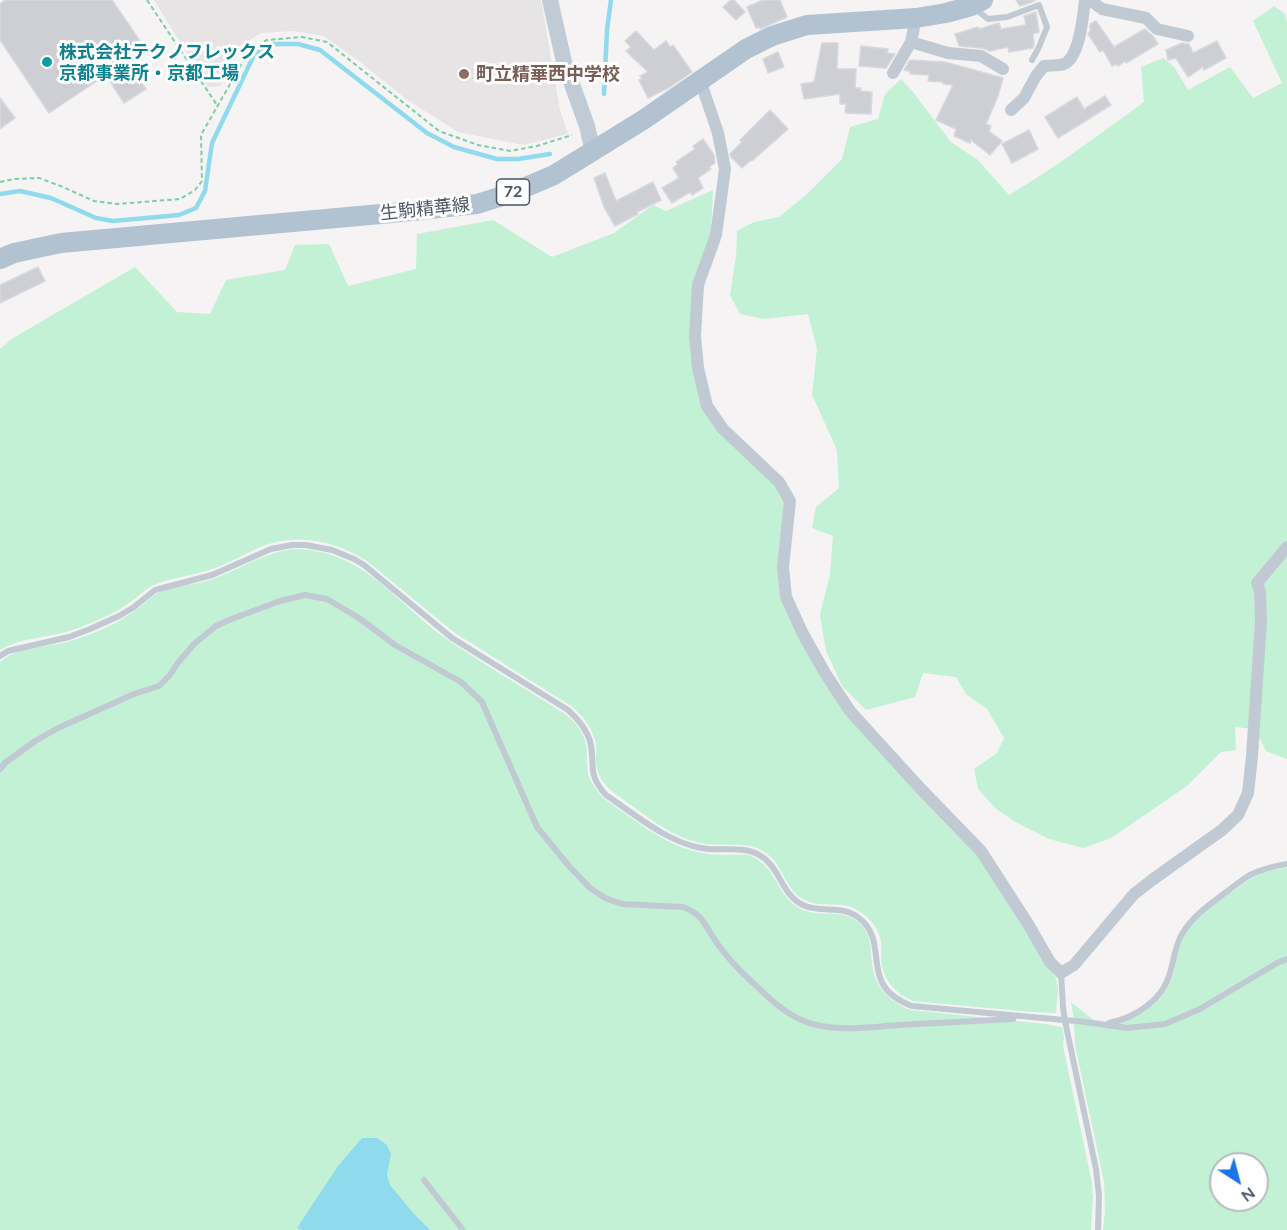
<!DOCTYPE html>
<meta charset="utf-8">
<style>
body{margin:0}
#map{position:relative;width:1287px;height:1230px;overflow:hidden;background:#f5f3f3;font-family:Lato,sans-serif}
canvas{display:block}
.north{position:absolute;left:1209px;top:1152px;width:60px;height:60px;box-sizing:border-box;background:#fff;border:2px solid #b7bbc0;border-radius:50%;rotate:144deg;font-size:16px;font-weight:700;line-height:24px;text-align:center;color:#4a5661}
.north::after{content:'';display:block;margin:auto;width:21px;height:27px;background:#1a73e8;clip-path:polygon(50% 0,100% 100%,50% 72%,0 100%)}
</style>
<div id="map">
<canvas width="1287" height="1230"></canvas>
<div class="north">N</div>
</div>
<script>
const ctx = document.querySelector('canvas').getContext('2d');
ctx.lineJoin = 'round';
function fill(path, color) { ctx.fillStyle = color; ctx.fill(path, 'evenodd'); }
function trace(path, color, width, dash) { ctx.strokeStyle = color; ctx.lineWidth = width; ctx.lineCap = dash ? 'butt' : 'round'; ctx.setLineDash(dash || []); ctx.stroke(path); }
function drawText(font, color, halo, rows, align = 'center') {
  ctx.font = font + ' Lato,"Noto Sans JP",sans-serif'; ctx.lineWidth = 6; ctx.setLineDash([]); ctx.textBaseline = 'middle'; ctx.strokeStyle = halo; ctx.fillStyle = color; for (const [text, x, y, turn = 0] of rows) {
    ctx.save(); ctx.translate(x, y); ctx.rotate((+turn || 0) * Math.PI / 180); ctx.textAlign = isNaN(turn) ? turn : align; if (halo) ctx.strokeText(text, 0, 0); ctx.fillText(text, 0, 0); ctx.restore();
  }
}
const education = new Path2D(`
 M154,0H541L560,110L568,134L523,145L458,132L406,99L360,62L324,36L294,31L261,33L240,46L220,86L208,87Z`);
const green = new Path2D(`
 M1274,6L1285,14L1287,24V759L1266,751L1255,729L1235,727L1236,750L1221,752L1187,786L1111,838L1083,848L1049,839L1017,823L995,808L978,789L974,769L997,753L1004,738L987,709L966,694L956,677L923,673L915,697L866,710L842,686L826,651L820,614L830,575L833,536L812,528L816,507L839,488L837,450L812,395L817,349L808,314L764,319L740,314L730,295L736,256L737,231L754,222L779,217L806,195L842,159L850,127L878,119L885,94L901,79L913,92L951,142L978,160L1009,195C1056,167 1100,134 1144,102L1141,67L1163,58L1174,67L1188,90L1230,67L1253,98L1282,83L1253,21Z
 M713,190L711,234L693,284L702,409L775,486L785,502L778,566L820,676L977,854L1047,966L1056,978L1058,989L1056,1013L1032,1012L913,1001C895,993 883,980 881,960C881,953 882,944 880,937C877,927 869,917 860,912C842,899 826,909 807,901C785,893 784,863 763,851C744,840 720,848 700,843C669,836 643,813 617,795C604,786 596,775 596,759C596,753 597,747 595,740C591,726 582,715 571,706L455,633L367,561C334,540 294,532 258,548C242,555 228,564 212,569C193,576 173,577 154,585C146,588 139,596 132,601C119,611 103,618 88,624C81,627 73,630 66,632C45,638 19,638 0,650V349L13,338L135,267L177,312L210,314L226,280L285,270L295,245L329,244L348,286L416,269L417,234L493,220L552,257L614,233L653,205L666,211Z
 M293,549C364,549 395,603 448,640C486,666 526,689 565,714C578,724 587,737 587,754C587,761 587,767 588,774C591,783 597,791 603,798C632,818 666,847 702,853C718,856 734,854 749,855C778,867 775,894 799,908C821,920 845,905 863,927C872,938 870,949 872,963C874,986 889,1002 911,1010L1045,1024L1062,1027L1064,1037L1063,1046L1092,1183L1093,1196L1091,1230H0V662C18,646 47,648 70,641C92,635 117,624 136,610C144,605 150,597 158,593C176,585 197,585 216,578C242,568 264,553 293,549Z
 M1287,868V1230H1103L1105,1211L1104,1182L1075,1045L1074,1021L1071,1002L1102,1027C1132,1023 1164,1006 1173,975C1177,961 1178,948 1185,935C1195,917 1213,906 1229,894C1236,889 1244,883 1252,878C1262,872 1275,869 1287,868ZM1221,1164H1257V1200H1221Z`);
const water = new Path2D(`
 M362,1138H377L387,1145L391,1154L387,1175L390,1185L415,1215L430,1230H302L297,1228L338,1166Z`);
const stream = new Path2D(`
 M604,94L607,30L611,0
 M0,194L20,191L51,198L96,218L113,221L179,215L196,208L205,191L212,143L254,55L268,44H298L320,50L427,133L454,147L497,159H518L550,154`);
const building = new Path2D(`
 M5,0H112L140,41L127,49L146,76L140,80L146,89L124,103L106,75L49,113L0,40V4Z
 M731,0H734L745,12L736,20L723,7Z
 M763,0H780L787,17L760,29V27L756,28L747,7Z
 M1016,0H1035V1L1020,6Z
 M1036,12L1039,32L1033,34L1034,44L1033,48L1009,52L1008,47L990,51L982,48L959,46L955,34L978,27L979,29L999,23L1001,29L1026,25L1024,16Z
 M1096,21L1114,47L1145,29L1153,36L1158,44L1126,63L1125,61L1118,66L1117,64L1112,66L1103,50L1100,52L1088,34L1091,30L1090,28V24Z
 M636,31L654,50L666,41L670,47L673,45L692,72L670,87L648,98L639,80L642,79L640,76L648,72L626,51L631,47L625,41Z
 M1217,41L1226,58L1204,70L1203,67L1188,77L1176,58L1168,60L1166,50L1182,43L1189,44L1193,53Z
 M822,43H838L837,69H856L855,88H861L860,91L872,92L871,114L845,113L846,104H840V94L804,99L801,84L814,82Z
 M861,46L888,49L887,53L895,54L886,68L859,66Z
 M778,52L784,67L768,73L763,59Z
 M910,60L945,62L1003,78L998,96L986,124L991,126L989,131L1002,141L990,155L971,140L970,143L954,136L956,129L936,120L953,85L943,84V82L928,81L929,75L910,74V71L904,70Z
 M1105,96L1111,105L1058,138L1045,117L1077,97L1084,109Z
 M0,98L15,118L0,129Z
 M770,110L788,129L752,161L751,160L742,168L731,157L730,154L742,142L740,140Z
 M1029,130L1038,149L1012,163L1002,144Z
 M703,139L714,155L715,163L709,167L711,169L698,178L703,188L692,195L690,192L672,203L662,188L679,178L673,168L678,164L676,162L695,149L693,146Z
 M605,173L616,201L653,182L661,200L637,212L638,214L615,226L604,207L594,178Z
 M38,267L45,281L0,303V285Z`);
const path = new Path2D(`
 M147,0L217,105
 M0,182L14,179L39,178L63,187L94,201L117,204L180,199L195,190L202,181L201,135L250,49L267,40L302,37L327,42L439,131L478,145L510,151L537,146L572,135`);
const lane = new Path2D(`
 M974,8L988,19L1007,17L1039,5L1047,27L1039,47L1032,60
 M0,656L8,651L69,637L90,629L119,616L134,607L155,590L212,575L271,549L292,545H306L332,550L354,559L364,565L452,638L568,710C578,719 586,728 590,741C596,765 586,773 606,795C634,814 667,842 701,848C719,852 742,845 759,855C780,866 781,895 803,905C822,914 842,904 859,918C892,944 856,985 912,1006L1086,1022L1127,1028L1165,1024L1200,1009L1277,963L1287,959
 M0,769L5,763L35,741L58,728L134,694L159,686L170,675L177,664L194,644L216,626L229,620L280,601L305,595L327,599L359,618L395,645L461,682L482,702L537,827L568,865L590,888L605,898L622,904L683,907C705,915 706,929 719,946C728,958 739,970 750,980C766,995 783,1013 804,1021C833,1033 869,1027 899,1025C937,1023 975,1021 1013,1019
 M1061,973L1063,1007L1065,1021L1096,1169L1099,1196L1098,1230
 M1109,1023C1135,1018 1163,1000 1170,973C1174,960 1175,946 1182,934C1193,915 1212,903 1229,890C1236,885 1244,878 1252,874C1263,869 1275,866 1287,864
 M424,1180L463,1230`);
const street = new Path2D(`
 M1090,0L1102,9L1146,18L1157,29L1188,36
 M911,42L948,53L981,56L1003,69
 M893,73L911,42L916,18
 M700,80L718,133L725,169L716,235L698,285L695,336L698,368L707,406L723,429L779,482L790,501L783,567L786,597L803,634L825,673L850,711L919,787L981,851L1028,924L1050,962L1061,973L1074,965L1134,894L1152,880L1222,830L1238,815L1248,793L1252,756L1261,621L1260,591L1257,583L1287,547
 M1011,110L1024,98L1036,76L1044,66C1050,65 1058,66 1064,64C1080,57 1083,16 1085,0`);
const secondary = new Path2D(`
 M550,0L564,62L587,126L593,152`);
const primary = new Path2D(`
 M0,259L14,253L61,243L392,213L477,204L512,193L554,175L643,120L746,49L772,36L807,25L916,18L946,13L971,6L983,0`);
const markers = [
 [47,62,6,"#0f9aa8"],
 [464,74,6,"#8d6e63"]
];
const shields = [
 [513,192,33]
];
const shieldNames = [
 ["72",513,192]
];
const cultureNames = [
 ["株式会社テクノフレックス",59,52],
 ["京都事業所・京都工場",59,73]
];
const educationNames = [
 ["町立精華西中学校",476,74]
];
const streetNames = [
 ["生駒精華線",425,209,-6]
];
fill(education, '#e6e4e5');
fill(green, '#c3f1d5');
fill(water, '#90daee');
trace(stream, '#90daee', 4.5);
fill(building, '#cdcfd5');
trace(building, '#d7d9de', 1.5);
trace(path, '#7ad0a6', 2, [4.5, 3]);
trace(lane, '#c1cad2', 6);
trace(street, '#c1cad2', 12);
trace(secondary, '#c1cbd6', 16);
trace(primary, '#b3c2d1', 20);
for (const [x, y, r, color] of markers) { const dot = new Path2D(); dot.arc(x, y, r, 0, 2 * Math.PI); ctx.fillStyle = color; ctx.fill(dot); trace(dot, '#fff', 2); }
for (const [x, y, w] of shields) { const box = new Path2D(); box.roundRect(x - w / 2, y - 13, w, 26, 4.5); ctx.fillStyle = '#fff'; ctx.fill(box); trace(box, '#4a5661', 1.5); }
drawText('bold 16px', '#4a5661', null, shieldNames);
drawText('bold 18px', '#0d838f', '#fff', cultureNames, 'left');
drawText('bold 18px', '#785e54', '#fff', educationNames, 'left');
drawText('18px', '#4a5661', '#fff', streetNames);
</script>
